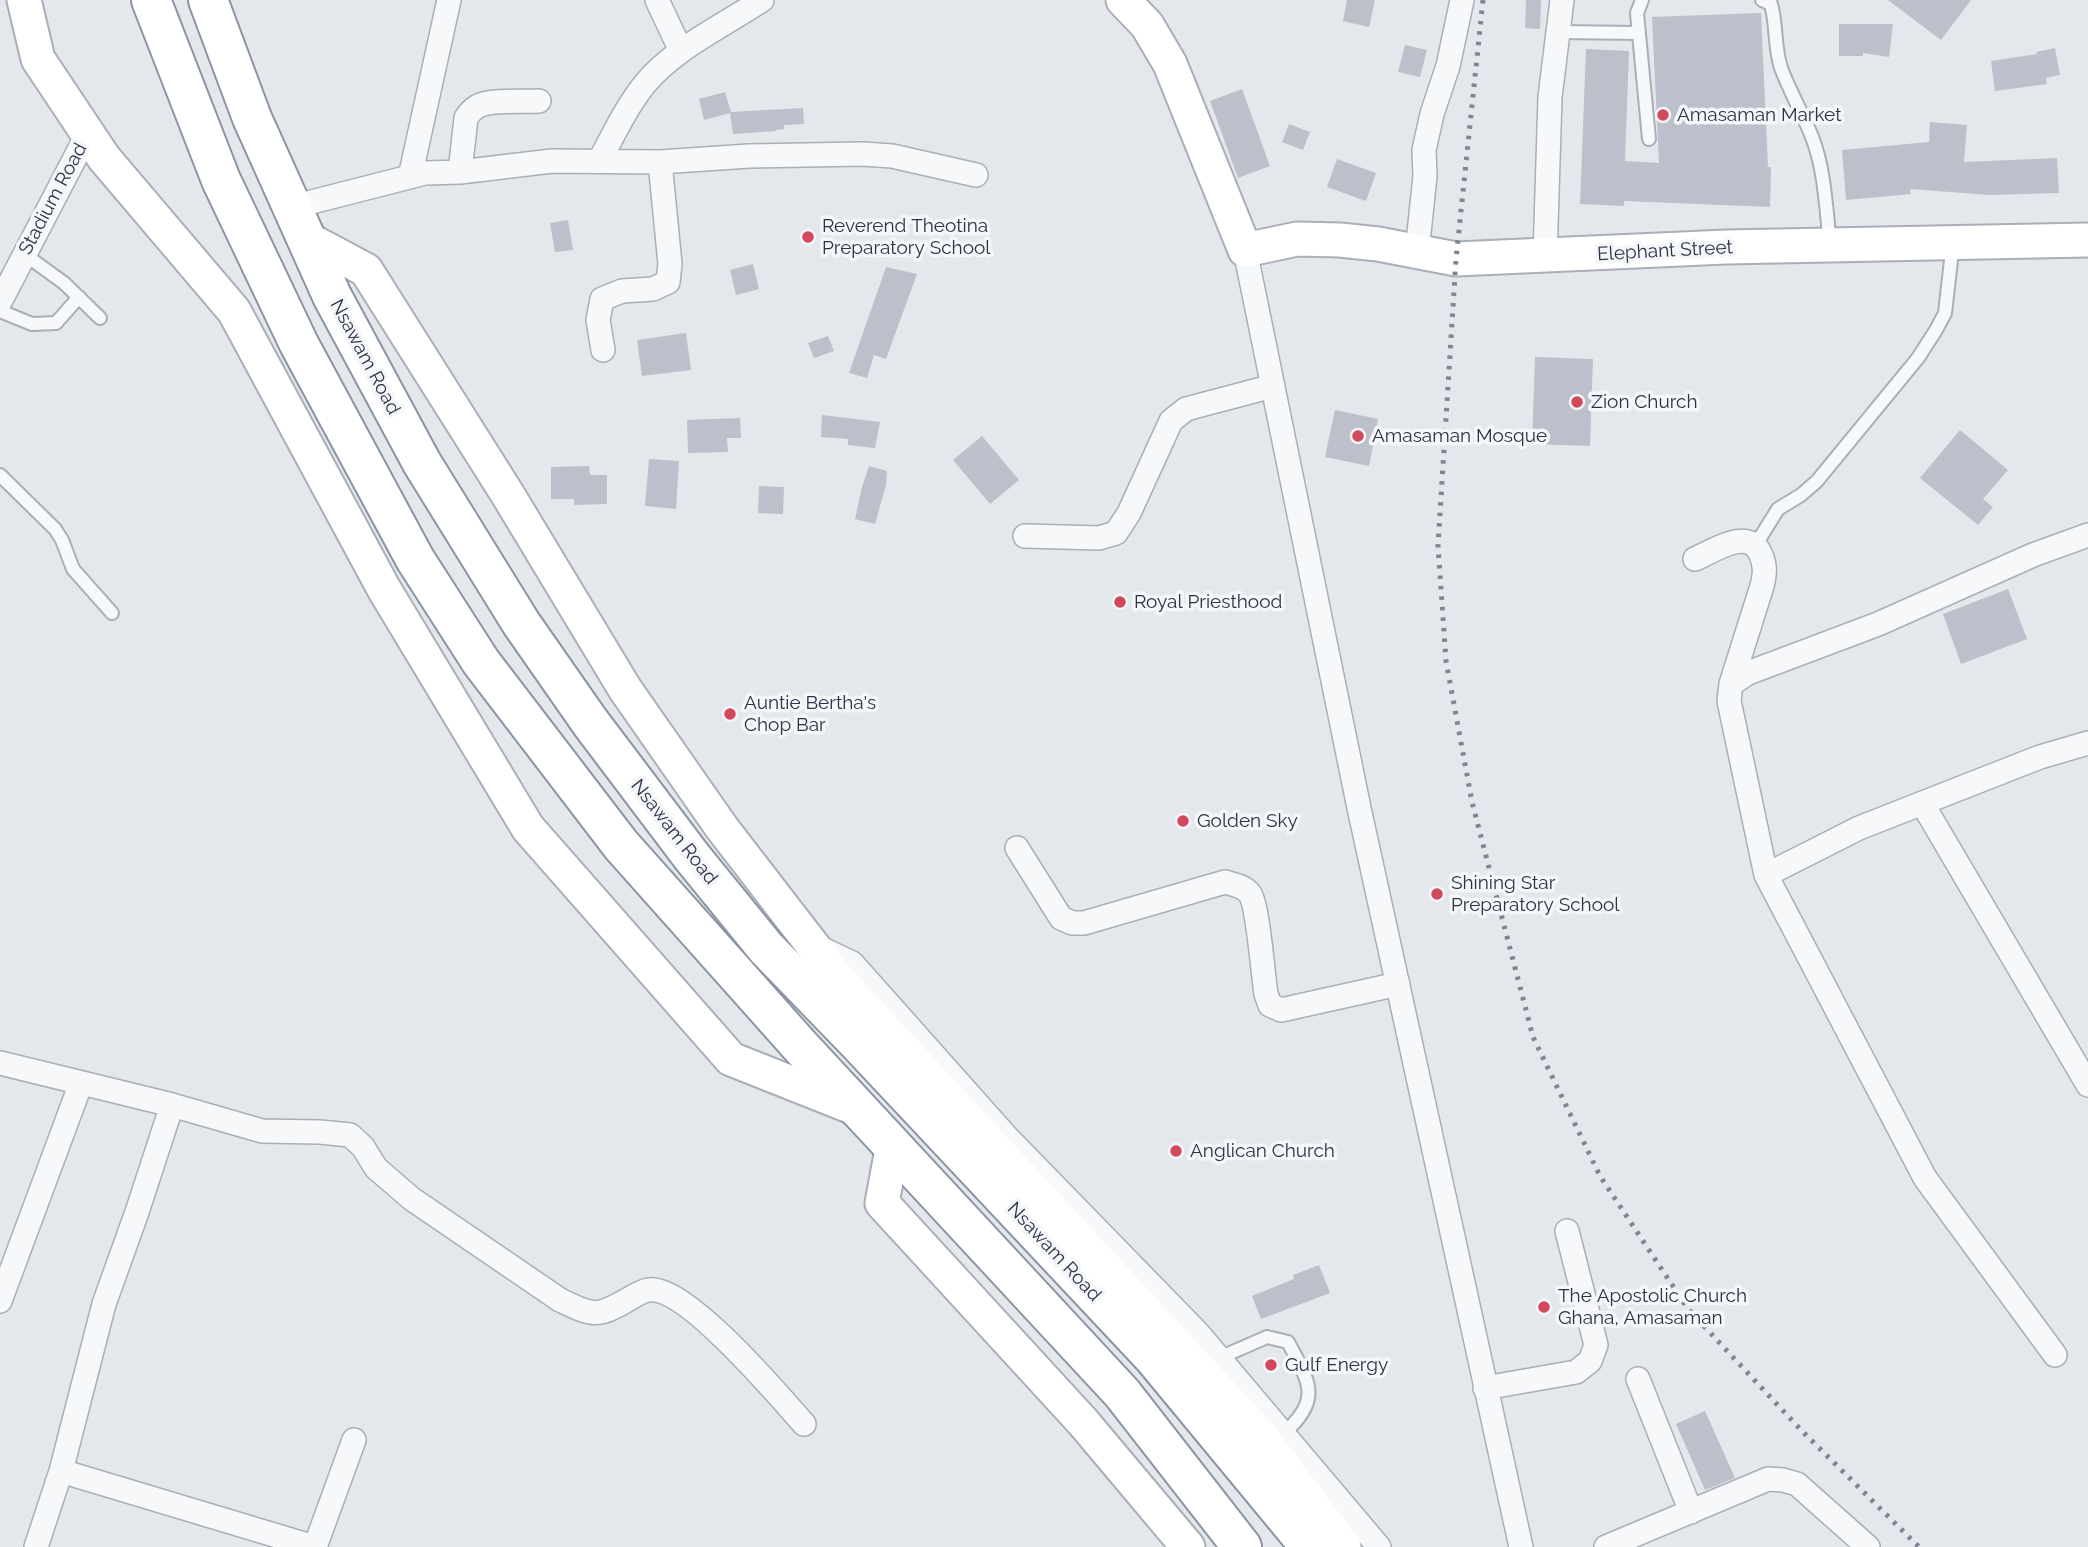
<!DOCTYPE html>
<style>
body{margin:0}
canvas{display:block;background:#e4e7ec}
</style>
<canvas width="2088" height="1547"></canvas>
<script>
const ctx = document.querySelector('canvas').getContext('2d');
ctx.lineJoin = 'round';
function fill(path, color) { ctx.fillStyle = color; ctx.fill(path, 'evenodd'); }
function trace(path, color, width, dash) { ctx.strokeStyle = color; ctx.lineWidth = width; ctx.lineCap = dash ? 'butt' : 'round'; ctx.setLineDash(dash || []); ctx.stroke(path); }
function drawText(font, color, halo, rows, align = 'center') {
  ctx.font = font + ' Raleway,sans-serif'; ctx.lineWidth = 7; ctx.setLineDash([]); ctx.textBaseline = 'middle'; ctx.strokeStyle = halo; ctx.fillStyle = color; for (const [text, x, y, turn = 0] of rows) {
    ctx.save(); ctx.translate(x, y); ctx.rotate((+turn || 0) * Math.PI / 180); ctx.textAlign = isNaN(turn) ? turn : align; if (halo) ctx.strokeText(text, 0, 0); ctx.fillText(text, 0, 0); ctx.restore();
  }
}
const building = new Path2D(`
 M1347,0H1375L1369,27L1343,21Z
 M1526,0H1541L1540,29L1525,28Z
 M1888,0H1971L1941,40Z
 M1761,13L1768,167H1771L1770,207L1624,201V206L1580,204L1586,49L1629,51L1625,161L1659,163L1652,17Z
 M1839,24H1893L1889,57L1863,53V56H1839Z
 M1405,45L1427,50L1420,77L1398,72Z
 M2055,48L2060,75L2046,78L2047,84L1995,91L1991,61L2037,54L2036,52Z
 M1242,89L1270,166L1238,178L1210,101Z
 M725,92L731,112L803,108L804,124L784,125V129L776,130V131L733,134L730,113L704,120L699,99Z
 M1930,122L1967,125L1964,162L2057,158L2059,193L1990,195L1910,189L1911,194L1846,200L1842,150L1929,142Z
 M1289,124L1310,132L1303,150L1282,142Z
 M1337,159L1376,173L1366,201L1327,187Z
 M568,220L573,250L555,252L550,223Z
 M753,264L759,289L736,295L730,270Z
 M886,267L917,274L886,359L874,355L867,378L849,373Z
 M686,333L691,370L642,376L637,340Z
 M828,336L834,351L814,358L808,343Z
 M1535,357L1593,359L1590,446L1532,444Z
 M1335,410L1378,419L1369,466L1325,457Z
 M822,415L880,422L875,448L848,445V439L821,437Z
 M740,418L741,438H727L728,452L688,453L687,420Z
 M1960,430L2008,470L1983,499L1993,507L1978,525L1920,478Z
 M982,436L1019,480L990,504L953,460Z
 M649,459L679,461L676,509L645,506Z
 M589,466L590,475H607V504L574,505V499H551V467Z
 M869,466L887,471L886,485L875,524L855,519L862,487Z
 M759,486L784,487L783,514L758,513Z
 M2008,589L2027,639L1961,664L1943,614Z
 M1319,1265L1330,1293L1261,1319L1252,1296L1294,1279L1293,1275Z
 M1705,1411L1735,1478L1705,1490L1676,1424Z`);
const service = new Path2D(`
 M1642,0L1637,13L1649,139
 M1762,0L1771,4C1777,25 1774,47 1781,68C1790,92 1803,114 1812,137C1825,170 1826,209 1830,244
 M1558,32L1639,33
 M24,254L64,283L100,318
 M0,311L32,324L56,323L79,297
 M0,475L55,529L62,540L73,569L112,613
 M1755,546L1778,509L1801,495L1817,481L1918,358L1936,330L1945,313L1953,243
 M1219,1358L1267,1337L1288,1342C1309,1382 1323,1399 1283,1434`);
const minor = new Path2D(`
 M657,0L681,51
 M600,160C613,135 626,108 644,85C673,49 723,26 762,0
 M460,172L466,118C469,113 473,109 478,106C491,99 524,102 539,101
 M410,177L449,0
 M292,207L425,173L460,172L552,161L660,162L749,156L863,154L892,156L976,175
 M1245,250L1359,808L1521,1547
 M1417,252L1425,176L1424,150L1432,114L1448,66L1462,0
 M1545,257L1550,97L1562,0
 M0,302L88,133
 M603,350L598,320L602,299L622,291L653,289L668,282L670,264L660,162
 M1025,536L1099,538L1116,533L1129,513L1171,421L1186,409L1273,386
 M1695,559C1713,551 1748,527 1760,553C1766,565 1765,574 1762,586L1731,684L1729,701L1766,875L1925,1178L2055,1355
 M1731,684L1748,673L1878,624L2033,555L2088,535
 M1922,803L2088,1085
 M1017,848L1061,918L1072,923H1084L1225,882C1235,885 1244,886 1250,894C1258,906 1263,975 1266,994L1270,1005L1281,1010L1398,984
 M1766,875L1859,828L2040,757L2088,743
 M816,946L852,963L1005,1135L1197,1332L1379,1547
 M0,1063L172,1105L262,1131L320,1132L350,1135L363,1147L376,1168L412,1199L560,1300C594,1316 596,1318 629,1299C634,1296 642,1291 648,1290C685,1284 779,1396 804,1424
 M0,1301L81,1083
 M1638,1379L1691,1512
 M1485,1388L1576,1372L1590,1361L1596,1345L1567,1231
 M61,1471L314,1547
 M36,1547L61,1471L104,1304L137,1212L172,1105
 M315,1547L354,1440
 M1606,1547L1768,1479L1783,1480L1797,1484L1868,1547`);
const secondary = new Path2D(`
 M24,0L38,59L104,158L234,311L384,589L528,828L731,1059L857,1109
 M1123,0L1147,25L1170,64L1245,250L1297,239L1340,240L1378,244L1456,259L1726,247L2088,240
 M306,238L366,270L508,495L625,689L722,828L840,981L1261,1436L1344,1547
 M893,1144L882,1203L1083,1422L1188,1547`);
const trunk = new Path2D(`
 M151,0L221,180L299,344L415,559L481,662L621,845L801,1047L1122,1393L1242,1547
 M208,0L252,118L332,296L422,463L521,623L590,722L692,857L766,948L859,1044L1153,1357L1310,1547`);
const rail = new Path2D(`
 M1483,0L1456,259L1438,545L1446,661L1472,802L1533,1037L1600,1176L1688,1309L1801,1430L1919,1547`);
const markers = [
 [1663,115,7,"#d1495b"],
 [808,237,7,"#d1495b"],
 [1577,402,7,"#d1495b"],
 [1358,436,7,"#d1495b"],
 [1120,602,7,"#d1495b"],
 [730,714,7,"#d1495b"],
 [1183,821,7,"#d1495b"],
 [1437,894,7,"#d1495b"],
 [1176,1151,7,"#d1495b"],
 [1544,1307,7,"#d1495b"],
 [1271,1365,7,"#d1495b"]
];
const poiNames = [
 ["Amasaman Market",1677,115],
 ["Reverend Theotina",822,226],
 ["Preparatory School",822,248],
 ["Zion Church",1591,402],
 ["Amasaman Mosque",1372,436],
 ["Royal Priesthood",1134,602],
 ["Auntie Bertha's",744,703],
 ["Chop Bar",744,725],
 ["Golden Sky",1197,821],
 ["Shining Star",1451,883],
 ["Preparatory School",1451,905],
 ["Anglican Church",1190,1151],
 ["The Apostolic Church",1558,1296],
 ["Ghana, Amasaman",1558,1318],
 ["Gulf Energy",1285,1365]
];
const streetNames = [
 ["Stadium Road",53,199,-62],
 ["Elephant Street",1665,251,-3],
 ["Nsawam Road",365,357,62],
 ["Nsawam Road",674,832,52],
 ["Nsawam Road",1054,1252,47]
];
fill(building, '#bbc0ca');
trace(service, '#a9aeb7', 16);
trace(minor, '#a9aeb7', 26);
trace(secondary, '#a9aeb7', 37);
trace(trunk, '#8b94a3', 42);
trace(service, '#f7f8fa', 12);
trace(minor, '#f7f8fa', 23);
trace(secondary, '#fff', 33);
trace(trunk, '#fff', 38);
trace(rail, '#7d8696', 5, [3.5, 7]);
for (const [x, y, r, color] of markers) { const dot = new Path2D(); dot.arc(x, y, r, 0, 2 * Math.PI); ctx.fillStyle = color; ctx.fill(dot); trace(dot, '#f4f6f9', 2.5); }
drawText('19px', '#2b3445', '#f4f6f9', poiNames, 'left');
drawText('19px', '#2b3445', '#f4f6f9', streetNames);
</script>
